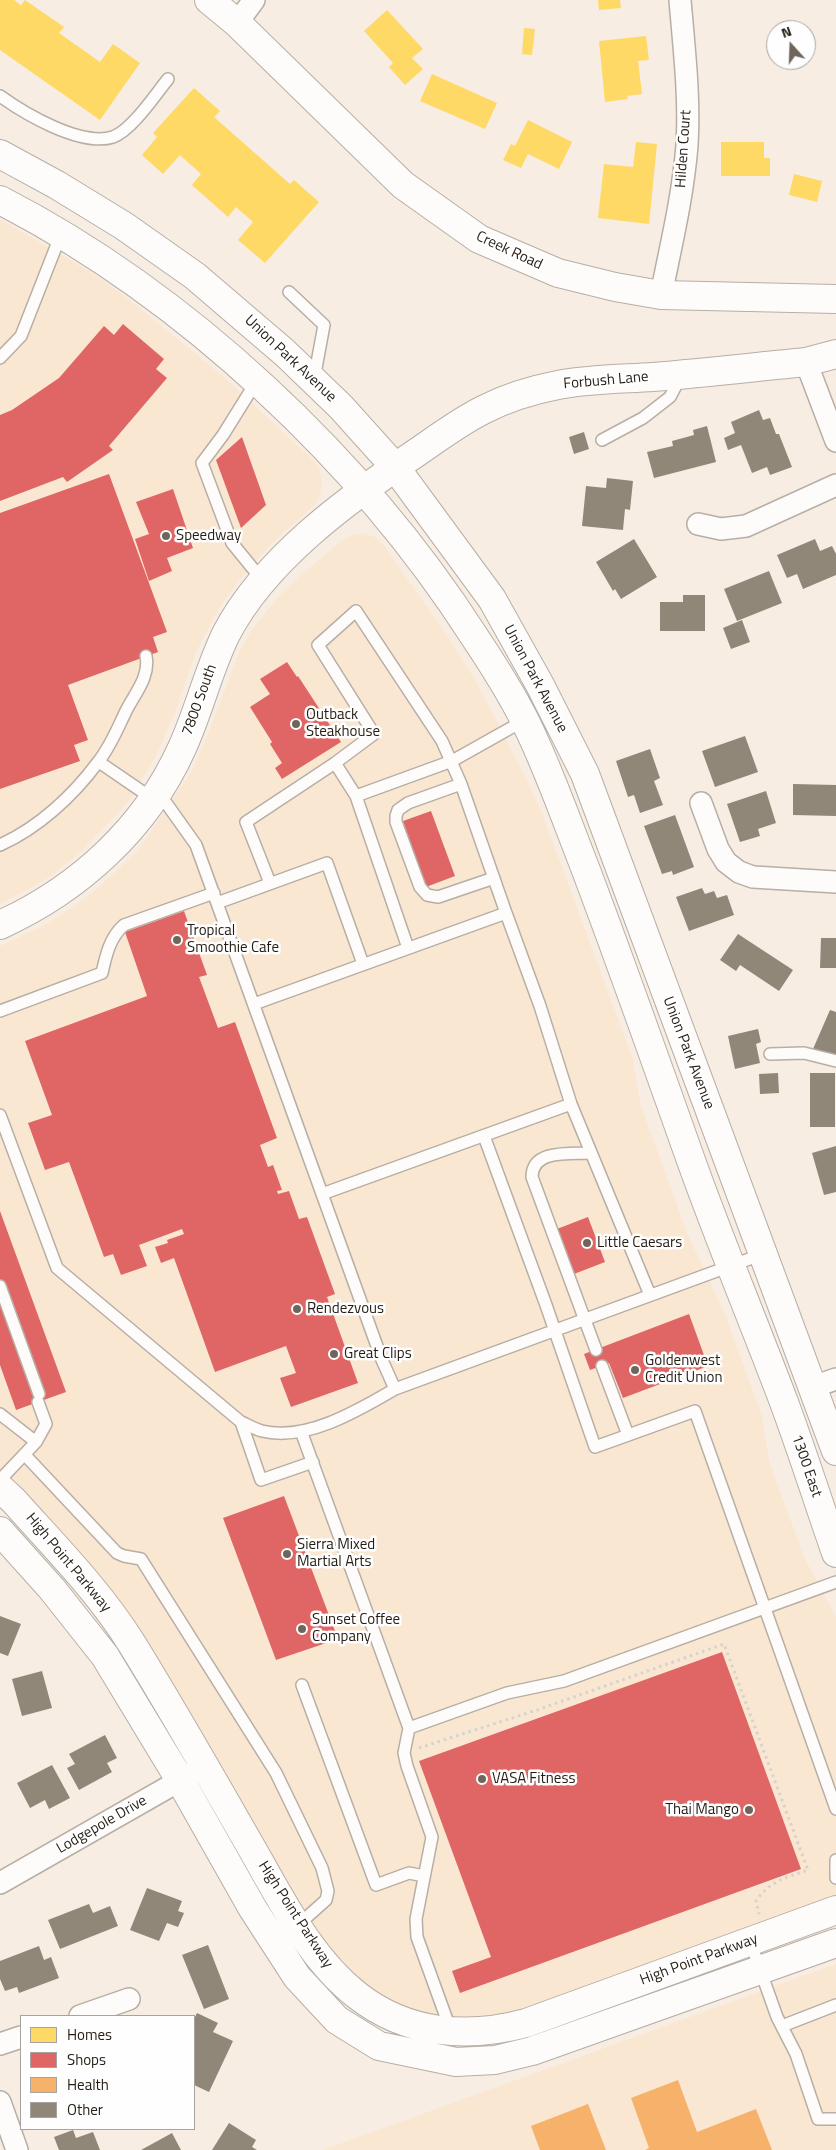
<!DOCTYPE html>
<style>
body{margin:0}
#map{position:relative;width:836px;height:2150px;overflow:hidden;background:#f7ede2;font-family:"Titillium Web",sans-serif}
canvas{display:block}
.legend{position:absolute;left:20px;top:2015px;width:175px;height:115px;box-sizing:border-box;background:#fefefe;border:1px solid #a7a4a0;margin:0;padding:6px 9px;list-style:none;font-size:15px;color:#251d14}
.legend li{display:flex;align-items:center;gap:10px;height:25px}
.legend b{width:25px;border:1px solid #a7a4a0}
.north{position:absolute;left:766px;top:20px;width:50px;height:50px;box-sizing:border-box;background:#fefefe;border:1px solid #a7a4a0;border-radius:50%;rotate:340deg;font-size:14px;font-weight:700;line-height:20px;text-align:center;color:#251d14}
.north::after{content:'';display:block;margin:auto;width:18px;height:22px;background:#6e665c;clip-path:polygon(50% 0,100% 100%,50% 72%,0 100%)}
</style>
<div id="map">
<canvas width="836" height="2150"></canvas>
<ul class="legend">
<li><b style="height:14px;background:#ffd966"></b>Homes</li>
<li><b style="height:14px;background:#e06666"></b>Shops</li>
<li><b style="height:14px;background:#f6b26b"></b>Health</li>
<li><b style="height:14px;background:#918779"></b>Other</li>
</ul>
<div class="north">N</div>
</div>
<script>
const ctx = document.querySelector('canvas').getContext('2d');
ctx.lineJoin = 'round';
function fill(path, color) { ctx.fillStyle = color; ctx.fill(path, 'evenodd'); }
function trace(path, color, width, dash) { ctx.strokeStyle = color; ctx.lineWidth = width; ctx.lineCap = dash ? 'butt' : 'round'; ctx.setLineDash(dash || []); ctx.stroke(path); }
function drawText(font, color, halo, rows, align = 'center') {
  ctx.font = font + ' "Titillium Web",sans-serif'; ctx.lineWidth = 5; ctx.setLineDash([]); ctx.textBaseline = 'middle'; ctx.strokeStyle = halo; ctx.fillStyle = color; for (const [text, x, y, turn = 0] of rows) {
    ctx.save(); ctx.translate(x, y); ctx.rotate((+turn || 0) * Math.PI / 180); ctx.textAlign = isNaN(turn) ? turn : align; if (halo) ctx.strokeText(text, 0, 0); ctx.fillText(text, 0, 0); ctx.restore();
  }
}
const built = new Path2D(`
 M0,219L90,272L122,294L180,341L225,378L314,461L319,467L322,482L320,495L315,505L274,541L236,584L218,610L196,652L177,707L159,750L130,800L81,852L48,878L0,904Z
 M363,533L375,537L385,547L448,637L475,680L528,782L542,813L633,1060L641,1106L687,1233L725,1314L762,1416L769,1461L804,1557L836,1617V1899L525,2012L484,2021L419,2015L379,1997L333,1959L0,1475V946L43,926L67,911L98,888L139,849L192,771L208,734L241,648L251,631L279,596L301,575L343,540L352,535Z
 M836,1964V2150H323Z`);
const homes = new Path2D(`
 M0,0H14L21,5L25,0L64,27L59,33L100,62L113,44L140,63L100,120L0,50Z
 M598,0H620L621,8L599,10Z
 M387,10L423,49L412,58L423,69L405,85L389,67L393,63L364,31Z
 M524,28L535,29L532,55L522,54Z
 M646,36L649,60L638,61L642,94L627,96L628,99L605,102L599,41Z
 M432,74L497,103L485,129L420,101Z
 M194,88L220,111L214,117L290,184L294,180L319,202L265,263L238,240L253,222L236,207L228,217L192,185L201,174L180,155L163,174L142,155L157,137L153,133Z
 M528,120L572,142L559,169L528,154L521,168L503,160L511,144L515,146Z
 M636,142L657,144L649,224L598,218L604,164L633,167Z
 M721,142H764V158H770V176H721Z
 M794,174L822,181L817,202L789,195Z`);
const shops = new Path2D(`
 M123,324L164,359L156,369L167,378L109,446L113,450L67,482L63,477L0,501V415L12,410L59,378L104,326L114,335Z
 M242,437L266,505L241,528L216,460Z
 M109,474L167,632L153,637L158,652L68,685L88,740L74,745L80,761L0,789V513Z
 M173,489L193,548L167,558L172,571L149,581L135,539L149,534L136,502Z
 M287,662L297,677L298,676L341,742L282,779L275,768L282,763L270,744L272,742L250,707L270,694L260,679Z
 M431,811L455,876L426,887L403,821Z
 M184,911L207,975L199,977L218,1028L235,1022L277,1138L260,1145L268,1167L273,1165L282,1190L277,1191L278,1194L289,1191L299,1219L307,1217L335,1294L327,1297L358,1383L291,1407L280,1378L296,1373L286,1346L215,1372L174,1258L161,1263L155,1247L168,1243L167,1240L184,1234L182,1229L139,1245L147,1266L121,1275L113,1254L104,1257L69,1162L45,1170L28,1123L52,1115L25,1041L147,996L125,932Z
 M0,1211L66,1392L16,1410L0,1365Z
 M588,1217L605,1262L574,1274L557,1229Z
 M689,1314L708,1366L623,1398L609,1363L590,1370L584,1354Z
 M284,1496L338,1639L276,1660L223,1518Z
 M722,1652L801,1869L460,1993L452,1971L491,1957L419,1761Z`);
const health = new Path2D(`
 M678,2080L697,2132L756,2109L772,2150H645L649,2148L631,2098Z
 M588,2104L606,2150H540L531,2126Z`);
const building = new Path2D(`
 M759,410L763,420L770,418L776,434H779L792,467L770,475L767,467L752,473L741,445L728,450L724,438L735,433L731,422Z
 M707,426L716,462L654,478L647,452L673,446L672,441L694,435L693,430Z
 M584,432L589,449L574,454L569,437Z
 M607,478L633,481L630,510L625,509L623,530L582,526L586,486L606,488Z
 M634,539L657,577L621,599L615,589L613,591L596,562Z
 M815,539L820,551L832,546L836,554V575L803,589L797,574L787,578L777,555Z
 M769,571L782,603L737,621L724,589Z
 M683,595H705V631H660V602H683Z
 M742,620L750,642L731,649L723,628Z
 M745,736L758,772L715,787L702,751Z
 M650,749L660,778L654,781L663,805L640,813L634,795L628,797L616,761Z
 M793,784L836,785V816L793,815Z
 M766,791L776,823L758,829L760,836L740,842L727,804Z
 M675,815L694,867L673,875L672,871L662,874L644,826Z
 M702,888L705,894L714,891L717,898L727,895L734,915L689,931L676,897Z
 M738,934L793,970L779,991L740,965L736,971L720,960Z
 M821,938H836V968H820Z
 M830,1010L836,1012V1059L813,1049Z
 M758,1029L761,1042L756,1044L760,1063L735,1069L728,1036Z
 M778,1073L779,1093L760,1094L759,1074Z
 M810,1073H835V1127H810Z
 M836,1146V1192L824,1195L812,1153Z
 M0,1616L21,1624L8,1656L0,1653Z
 M42,1671L52,1708L22,1716L12,1679Z
 M105,1735L117,1758L107,1763L112,1772L79,1790L67,1768L75,1764L69,1754Z
 M52,1765L70,1798L49,1809L45,1800L30,1808L17,1783Z
 M147,1888L182,1901L178,1911L184,1913L178,1927L167,1923L159,1941L130,1930Z
 M89,1904L93,1913L110,1906L118,1926L60,1949L48,1920Z
 M208,1945L229,1999L204,2009L182,1955Z
 M39,1946L44,1960L51,1957L59,1978L19,1993L17,1987L5,1991L0,1979V1961Z
 M197,2013L218,2023L213,2032L233,2041L209,2092L194,2085V2019Z
 M229,2123L256,2140L252,2147L257,2150H212Z
 M73,2130L76,2138L93,2132L100,2150H59L54,2137Z
 M172,2133L181,2150H141Z`);
const path = new Path2D(`
 M419,1748L537,1710L724,1644L808,1870C785,1878 771,1880 756,1901L759,1914`);
const lane = new Path2D(`
 M0,96C25,114 81,147 113,137C132,130 155,95 168,79
 M289,292L324,325L314,379
 M0,358L21,336L61,234
 M256,382L223,435L202,463L232,543L263,581
 M602,440L643,418L670,397L681,376
 M99,762L153,799
 M335,763L356,796L408,948
 M461,784L408,803L398,810L396,816V822L420,887L427,895L438,897L494,878
 M159,793L196,845L382,1360L395,1389
 M356,796L452,761L525,720
 M0,845C38,828 73,796 98,762C111,746 118,727 127,709C136,692 150,676 146,656
 M217,903L327,863L363,964
 M506,913L540,1006L571,1104L650,1295
 M254,1004L506,913L461,784L442,741L356,611L318,645L374,734L335,763L246,822L270,883
 M0,1011L102,973C106,955 110,937 124,925L214,893
 M770,1054L804,1053L836,1061
 M0,1115L57,1268L241,1422C248,1425 255,1429 262,1431C306,1442 359,1410 395,1389L763,1254
 M484,1136L546,1305L595,1447L695,1411L836,1809
 M590,1153C570,1154 532,1149 532,1177L596,1350
 M322,1194L571,1104
 M0,1286L39,1394
 M602,1366L628,1435
 M0,1414L36,1442L0,1480
 M241,1422L261,1480L313,1462
 M301,1431L409,1728L507,1693L564,1681L836,1582
 M36,1442L46,1424L38,1402
 M25,1455L117,1553L124,1556L141,1559L276,1773L322,1868L328,1891L326,1900L298,1925
 M302,1685L376,1885L409,1873L424,1876
 M409,1728L404,1753L407,1766L432,1837L416,1919L417,1937L451,2031
 M836,1860V1878
 M750,1941L777,2017L796,2054L818,2119H836
 M782,2026L836,2005`);
const street = new Path2D(`
 M237,23L254,0
 M661,295C671,245 683,196 687,145C690,97 684,48 680,0
 M806,362L836,441
 M698,524L721,529L746,526L836,485
 M701,803L718,849L726,862L739,872L753,877L836,882
 M813,1387L836,1379
 M0,1883L193,1773
 M80,2016L129,1999
 M0,2044L21,2037
 M0,2102L17,2150`);
const secondary = new Path2D(`
 M209,0L237,23L403,185L479,239L558,273L615,287L661,295L836,299
 M0,925C79,889 146,828 182,748C199,711 208,671 226,634C265,559 347,500 416,453C438,438 459,422 483,410C506,398 532,390 558,385C588,379 622,379 653,377C704,373 755,367 806,362L836,354
 M0,1488L14,1501C55,1547 99,1591 132,1644C173,1710 212,1779 251,1847C281,1899 310,1959 358,1996C407,2034 467,2039 526,2023L836,1910
 M0,1531L52,1589L105,1656L180,1780L253,1909L297,1977L337,2020L379,2046L456,2062L495,2060L532,2051L836,1943`);
const primary = new Path2D(`
 M0,154L57,185L124,226L195,276L285,353L341,407L395,467L492,599L540,685L585,774L836,1451
 M0,200C186,296 361,460 474,636C492,663 510,691 525,721C548,767 565,817 584,865C620,960 654,1056 688,1152C718,1237 753,1320 785,1405C803,1454 819,1504 836,1553`);
const markers = [
 [166,536,5,"#6e665c"],
 [296,724,5,"#6e665c"],
 [177,940,5,"#6e665c"],
 [587,1243,5,"#6e665c"],
 [297,1309,5,"#6e665c"],
 [334,1354,5,"#6e665c"],
 [635,1370,5,"#6e665c"],
 [287,1554,5,"#6e665c"],
 [302,1629,5,"#6e665c"],
 [482,1779,5,"#6e665c"],
 [749,1810,5,"#6e665c"]
];
const streetNames = [
 ["Hilden Court",684,149,-86],
 ["Creek Road",509,251,25],
 ["Union Park Avenue",290,359,43],
 ["Forbush Lane",606,381,-5],
 ["Union Park Avenue",535,679,62],
 ["7800 South",200,700,-70],
 ["Union Park Avenue",688,1053,69],
 ["1300 East",806,1466,71],
 ["High Point Parkway",68,1563,50],
 ["Lodgepole Drive",102,1825,-30],
 ["High Point Parkway",295,1915,57],
 ["High Point Parkway",699,1960,-20]
];
const poiNames = [
 ["Speedway",176,536],
 ["Outback",306,715],
 ["Steakhouse",306,732],
 ["Tropical",187,931],
 ["Smoothie Cafe",187,948],
 ["Little Caesars",597,1243],
 ["Rendezvous",307,1309],
 ["Great Clips",344,1354],
 ["Goldenwest",645,1361],
 ["Credit Union",645,1378],
 ["Sierra Mixed",297,1545],
 ["Martial Arts",297,1562],
 ["Sunset Coffee",312,1620],
 ["Company",312,1637],
 ["VASA Fitness",492,1779],
 ["Thai Mango",739,1810,"right"]
];
fill(built, '#fae7d1');
fill(homes, '#ffd966');
fill(shops, '#e06666');
fill(health, '#f6b26b');
fill(building, '#918779');
trace(lane, '#b7aea6', 14);
trace(street, '#b7aea6', 24);
trace(secondary, '#b7aea6', 30);
trace(primary, '#b7aea6', 30);
trace(path, '#d5d2cf', 3, [2.5, 4]);
trace(lane, '#fefcfb', 11);
trace(street, '#fefcfb', 21);
trace(secondary, '#fefcfb', 28);
trace(primary, '#fefcfb', 28);
for (const [x, y, r, color] of markers) { const dot = new Path2D(); dot.arc(x, y, r, 0, 2 * Math.PI); ctx.fillStyle = color; ctx.fill(dot); trace(dot, '#fefefe', 2); }
drawText('15px', '#251d14', '#fefefe', streetNames);
drawText('15px', '#251d14', '#fefefe', poiNames, 'left');
</script>
